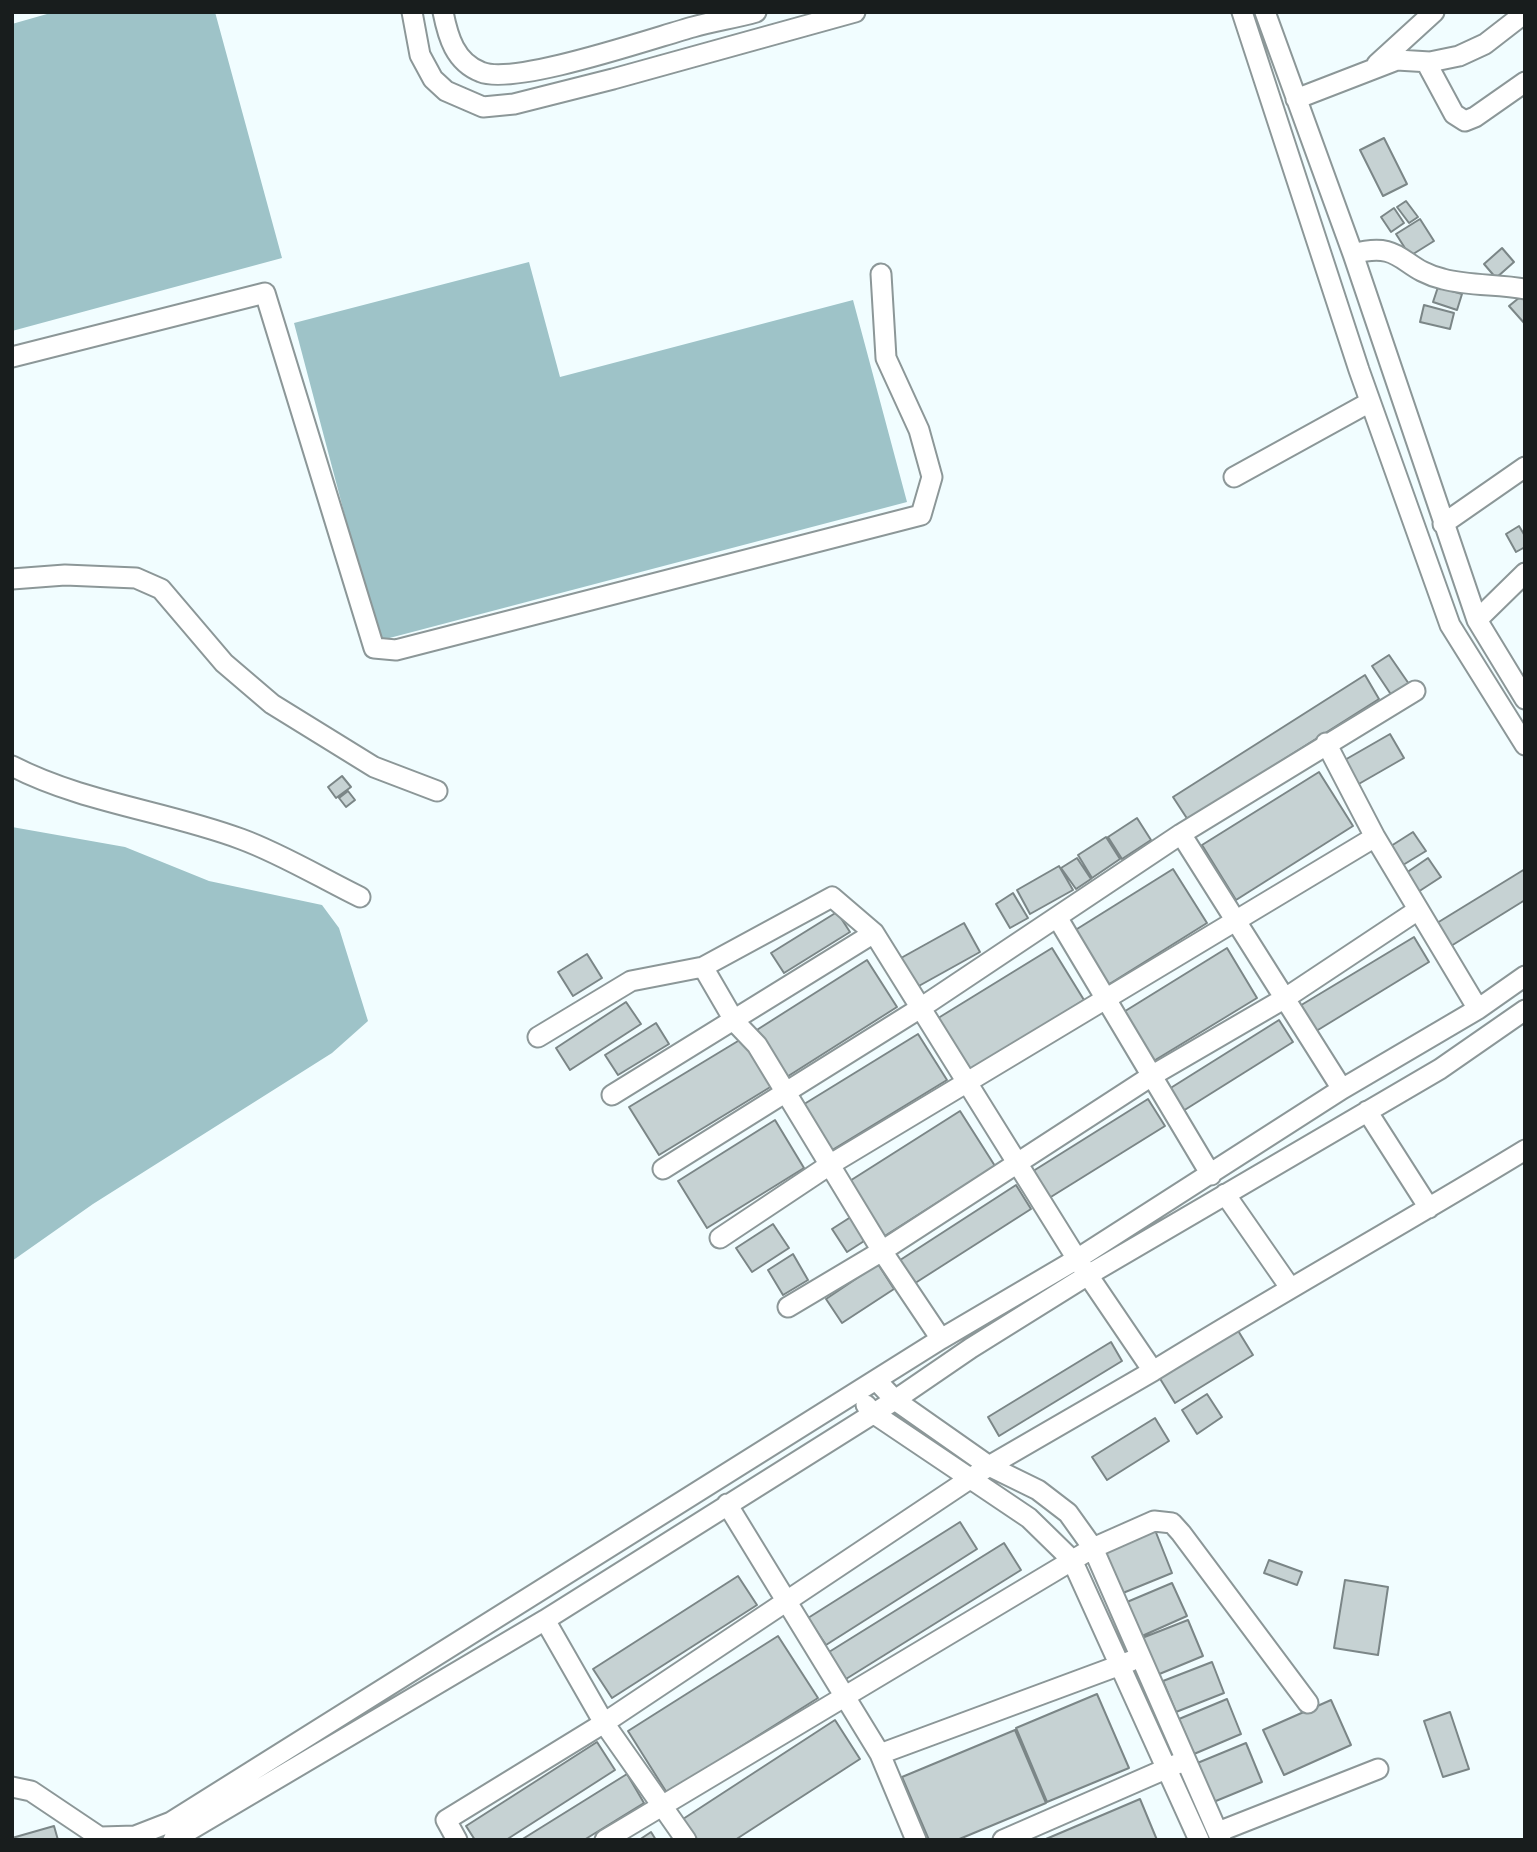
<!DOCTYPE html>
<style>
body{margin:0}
#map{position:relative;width:1537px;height:1852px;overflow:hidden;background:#f1fdff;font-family:"Exo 2",sans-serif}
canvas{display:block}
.frame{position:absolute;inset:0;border:14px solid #181d1d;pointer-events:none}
</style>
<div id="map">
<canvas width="1537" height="1852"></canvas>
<div class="frame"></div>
</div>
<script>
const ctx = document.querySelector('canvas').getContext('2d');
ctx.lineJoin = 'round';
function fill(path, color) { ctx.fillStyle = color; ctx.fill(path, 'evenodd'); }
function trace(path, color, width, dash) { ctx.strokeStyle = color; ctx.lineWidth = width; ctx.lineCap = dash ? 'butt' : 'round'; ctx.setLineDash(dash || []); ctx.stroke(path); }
const water = new Path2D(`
 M54,12H215L282,258L12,331V24Z
 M529,262L560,377L853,300L907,502L378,641L294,323Z
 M12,827L125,847L209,881L322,905L339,928L368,1021L332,1053L93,1204L12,1261Z`);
const building = new Path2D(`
 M1384,138L1407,184L1383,196L1360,150Z
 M1406,201L1418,217L1409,223L1397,207Z
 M1394,208L1404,223L1391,232L1381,217Z
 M1420,219L1434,241L1410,256L1396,234Z
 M1502,248L1514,262L1496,278L1484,264Z
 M1438,287L1462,294L1457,310L1433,302Z
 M1525,293V324L1509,306Z
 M1424,305L1454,313L1450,329L1420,322Z
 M1519,526L1525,536V547L1516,552L1506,534Z
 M1389,655L1409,684L1392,696L1372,666Z
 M1365,675L1379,699L1188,820L1173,797Z
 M1390,734L1404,758L1357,785L1343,761Z
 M1319,772L1353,826L1236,900L1202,845Z
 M342,776L351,787L336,798L328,787Z
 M348,791L355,800L346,807L339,798Z
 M1137,818L1151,840L1122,859L1108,837Z
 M1413,832L1426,851L1403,865L1391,846Z
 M1106,837L1120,859L1092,878L1078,855Z
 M1077,858L1091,879L1076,889L1061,868Z
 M1428,858L1441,877L1418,892L1406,873Z
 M1059,866L1073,890L1030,914L1017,890Z
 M1173,869L1207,923L1103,988L1069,934Z
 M1525,869V900L1451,946L1437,923Z
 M1013,893L1028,918L1010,928L996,904Z
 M837,912L850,932L784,973L771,953Z
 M964,923L980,952L917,987L901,958Z
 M1414,937L1429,962L1313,1033L1298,1007Z
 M1052,948L1084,1000L968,1072L935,1020Z
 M1227,948L1257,998L1152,1062L1122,1013Z
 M587,954L602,978L573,996L558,972Z
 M867,960L897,1007L782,1080L752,1033Z
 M626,1002L641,1024L570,1070L556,1048Z
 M1279,1020L1293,1042L1183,1111L1169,1089Z
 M656,1023L669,1044L618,1075L605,1055Z
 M918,1034L947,1080L829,1152L801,1106Z
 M743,1038L772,1086L659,1155L629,1107Z
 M1148,1099L1165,1126L1046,1200L1030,1173Z
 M960,1111L995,1166L880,1239L845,1184Z
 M775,1120L804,1168L707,1228L678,1181Z
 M1016,1185L1031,1209L909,1287L894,1264Z
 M857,1213L872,1236L847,1252L832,1229Z
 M773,1224L789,1248L752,1272L736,1248Z
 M793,1254L808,1280L783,1295L768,1270Z
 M878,1264L894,1289L842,1323L826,1299Z
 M1237,1329L1253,1355L1175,1403L1159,1377Z
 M1111,1342L1122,1361L999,1436L988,1417Z
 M1207,1394L1222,1417L1197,1434L1182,1410Z
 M1155,1418L1169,1441L1107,1480L1092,1457Z
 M960,1522L977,1549L826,1645L808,1618Z
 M1155,1530L1172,1573L1118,1595L1101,1552Z
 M1004,1543L1021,1570L846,1679L829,1652Z
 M1269,1560L1302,1572L1297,1585L1264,1573Z
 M738,1576L757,1605L612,1698L593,1669Z
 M1345,1580L1388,1587L1378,1655L1334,1648Z
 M1172,1583L1187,1616L1142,1636L1127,1602Z
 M1188,1620L1203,1656L1157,1675L1142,1638Z
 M778,1636L818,1698L667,1793L628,1731Z
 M1212,1662L1224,1693L1176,1712L1163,1681Z
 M1097,1694L1129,1768L1047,1802L1016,1728Z
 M1227,1699L1241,1734L1194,1754L1179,1719Z
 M1331,1700L1351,1745L1284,1775L1263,1730Z
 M1450,1712L1469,1769L1443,1777L1424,1721Z
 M835,1720L860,1759L735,1840H697L683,1819Z
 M1015,1730L1046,1803L957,1840H929L902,1777Z
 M597,1742L615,1770L506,1840H475L466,1826Z
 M1246,1743L1262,1782L1211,1803L1195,1764Z
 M627,1774L644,1803L584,1840H521Z
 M1140,1799L1157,1840L1046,1839Z
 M54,1826L58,1840H12V1838Z
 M651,1832L656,1840H639Z`);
const minor = new Path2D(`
 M412,12L420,55L433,79L446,91L483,107L514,104L613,79L855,12
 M443,12C448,37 455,62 481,72C514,86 653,38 693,27C714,21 735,18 756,12
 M1242,12L1359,370L1450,625L1525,745
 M1265,12L1353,254L1477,620L1525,699
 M1426,62L1454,114L1465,121L1475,117L1525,82
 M1377,64L1434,12
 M1296,99L1397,60L1430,62L1459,56L1485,44L1525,13
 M1353,254C1403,240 1400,269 1443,279C1469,286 1498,284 1525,289
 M12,357L265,293L374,648L396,650L921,515L932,477L919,430L886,358L881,274
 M1234,477L1370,402
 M1443,524L1525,467
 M12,579L65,575L136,578L161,589L224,663L272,704L374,767L437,791
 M1477,620L1525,573
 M1326,743L1375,837L1478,1009
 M12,766C84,803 166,811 241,839C282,854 321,878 360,897
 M1181,834L1342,1089
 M1057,917L1211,1175
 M703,967L735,1022L757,1045L882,1251L941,1339
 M612,1095L874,933
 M1367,1111L1429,1208
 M663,1169L922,1007L1181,834L1415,691
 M1225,1194L1289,1286
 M720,1238L831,1164L1375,837
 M788,1307L882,1251L1153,1075L1287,997L1418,910
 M1153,1371C1276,1295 1402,1225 1525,1150
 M876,1380L895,1400L989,1466L1038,1490L1068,1513L1093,1548L1221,1840
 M866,1405L873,1413L1029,1518L1072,1560L1199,1840
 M727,1504L880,1754L916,1840
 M545,1620L604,1723L686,1840
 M880,1754L1131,1661
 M12,1787L31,1791L104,1840
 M1218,1832L1378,1769
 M101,1837L135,1836L171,1822L941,1339L1077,1259L1342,1089L1478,1009L1525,976
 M173,1840L545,1620L895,1400L971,1348L1088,1275L1440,1069L1525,1010
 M457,1840L446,1820L604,1723L989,1466L1153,1371L1077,1259L874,933L832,897L703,967L631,981L538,1037
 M605,1840L1093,1548L1154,1521L1172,1523L1181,1533L1308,1703
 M1003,1840L1177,1764`);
fill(water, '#9ec3c8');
fill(building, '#c6d2d3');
trace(building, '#7b8687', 2);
trace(minor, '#8c9798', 23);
trace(minor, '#fff', 19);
</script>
